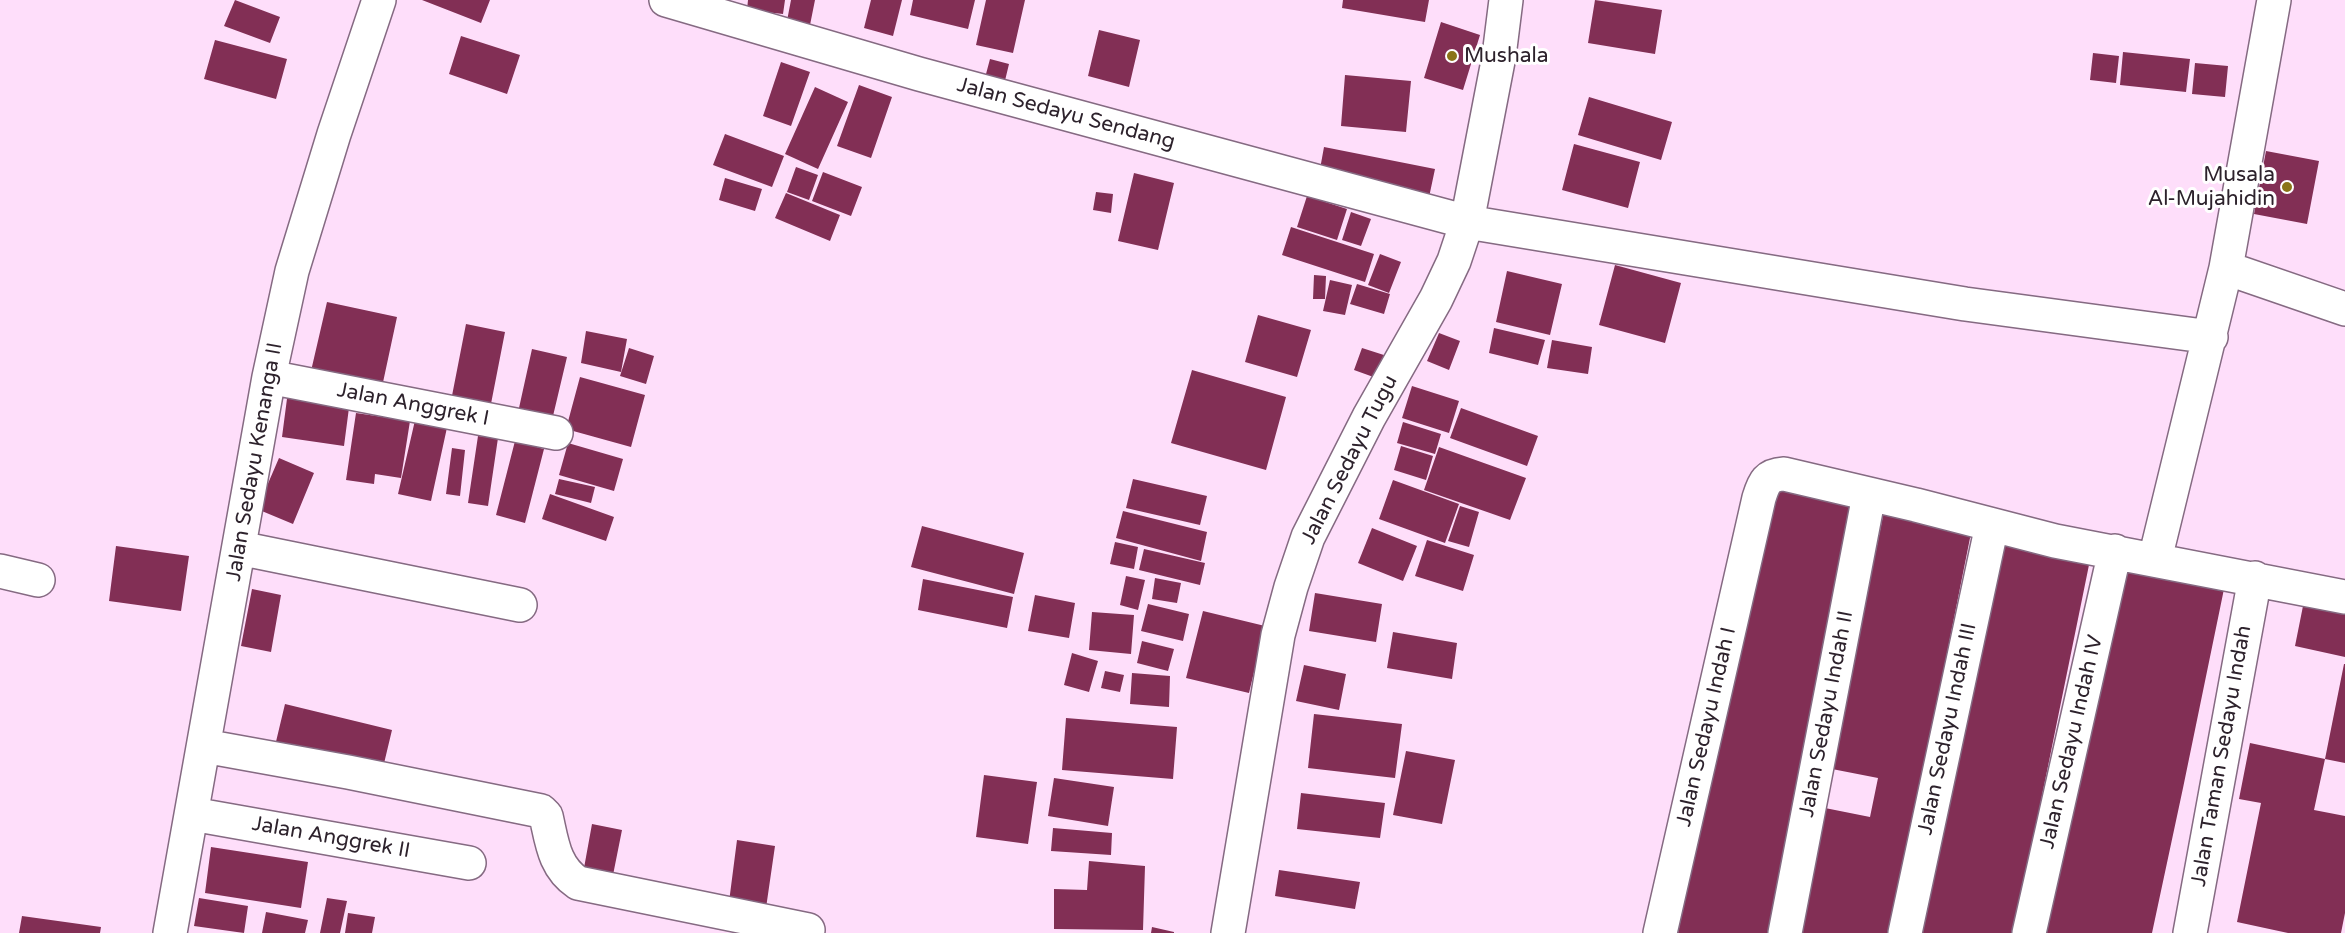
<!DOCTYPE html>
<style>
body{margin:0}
canvas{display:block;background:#fedefa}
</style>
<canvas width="2345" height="933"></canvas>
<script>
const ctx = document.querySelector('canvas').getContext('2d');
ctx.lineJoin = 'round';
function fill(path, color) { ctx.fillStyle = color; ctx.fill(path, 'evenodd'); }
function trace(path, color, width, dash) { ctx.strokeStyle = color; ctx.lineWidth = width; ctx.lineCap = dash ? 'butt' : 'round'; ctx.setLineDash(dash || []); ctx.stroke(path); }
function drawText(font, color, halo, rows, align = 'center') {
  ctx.font = font + ' "Varela Round",sans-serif'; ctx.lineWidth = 6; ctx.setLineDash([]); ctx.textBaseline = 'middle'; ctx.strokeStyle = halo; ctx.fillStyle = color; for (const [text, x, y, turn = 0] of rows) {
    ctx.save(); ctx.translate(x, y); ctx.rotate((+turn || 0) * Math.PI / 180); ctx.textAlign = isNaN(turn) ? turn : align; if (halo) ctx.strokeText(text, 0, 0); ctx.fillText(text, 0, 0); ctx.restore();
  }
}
const building = new Path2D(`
 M235,0L280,17L270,43L224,26Z
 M422,0H490L481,23Z
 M748,0H785L783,14L747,10Z
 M791,0H815L809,30L786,26Z
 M871,0H902L893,36L864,28Z
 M913,0H975L968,29L910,15Z
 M986,0H1025L1013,53L976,45Z
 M1343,0H1429L1425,22L1342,8Z
 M1595,0L1662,10L1655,54L1588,43Z
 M1441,22L1480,35L1463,90L1424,78Z
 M1099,30L1140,40L1129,87L1088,76Z
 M461,36L520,55L507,94L449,74Z
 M215,40L287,59L276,99L204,79Z
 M2123,52L2190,59L2186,92L2120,85Z
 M2093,53L2119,56L2116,83L2090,80Z
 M990,59L1009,64L1002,93L982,89Z
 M781,62L810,72L791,126L763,116Z
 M2195,63L2228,66L2225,97L2192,94Z
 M1345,75L1411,81L1406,132L1341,126Z
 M859,85L892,97L871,158L837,146Z
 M815,87L848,102L818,169L785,154Z
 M1589,97L1672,122L1661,160L1578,135Z
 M725,134L784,156L772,187L713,165Z
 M1574,144L1640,162L1628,208L1562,190Z
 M1324,147L1435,169L1428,202L1318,180Z
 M2266,151L2319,161L2307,224L2254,214Z
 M796,167L818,175L809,200L787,192Z
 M823,172L862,187L851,216L812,201Z
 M1134,173L1174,183L1158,250L1118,241Z
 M725,178L762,189L755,211L719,200Z
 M1096,192L1113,194L1111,213L1093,210Z
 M786,193L840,215L830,241L775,218Z
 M1307,196L1347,209L1337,240L1297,227Z
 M1351,212L1371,219L1361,246L1342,240Z
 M1291,227L1374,254L1365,282L1282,255Z
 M1380,254L1401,262L1389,293L1368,285Z
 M1615,265L1681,283L1665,343L1599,325Z
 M1507,271L1562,284L1550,335L1496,322Z
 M1314,275L1326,276L1325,299H1313Z
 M1330,280L1352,285L1345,315L1323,311Z
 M1357,284L1390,294L1384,314L1350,304Z
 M327,302L397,317L382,387L311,371Z
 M1258,315L1311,330L1297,377L1245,362Z
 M466,324L505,332L489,414L450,406Z
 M1494,328L1545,340L1538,365L1489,353Z
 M586,331L627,339L621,372L581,363Z
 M1439,333L1460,341L1449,370L1427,361Z
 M1552,340L1592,347L1588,374L1547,368Z
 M629,348L654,356L646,384L620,376Z
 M1362,348L1387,356L1379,379L1354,370Z
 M532,349L567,357L553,416L519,408Z
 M1192,370L1286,397L1266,470L1171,443Z
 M580,377L645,395L631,447L566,429Z
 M1412,386L1459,401L1449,433L1402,418Z
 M288,391L350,400L344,446L282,437Z
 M1461,408L1538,436L1527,466L1450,438Z
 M356,413L410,421L401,478L375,474L374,484L346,480Z
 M416,416L448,423L431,501L398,494Z
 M1403,422L1441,434L1435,454L1397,443Z
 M478,436L498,438L488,506L468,503Z
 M515,441L544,449L525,523L496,515Z
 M568,443L623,459L614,491L559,475Z
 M1401,446L1433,456L1426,480L1394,470Z
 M1439,447L1526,478L1510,520L1424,490Z
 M452,448L465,450L460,496L446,494Z
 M279,458L314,473L293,524L257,509Z
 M559,479L595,487L591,503L555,494Z
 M1133,479L1207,496L1200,525L1126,508Z
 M1393,480L1459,504L1445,543L1379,519Z
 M1772,480L1858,502L1849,545L1769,933H1678Z
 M550,494L614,517L606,541L542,519Z
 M1460,506L1479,512L1469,547L1448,541Z
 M1123,511L1207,532L1201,561L1116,538Z
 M1884,511L1972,528L1891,933H1800L1825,808L1870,817L1878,778L1832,769Z
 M922,526L1024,553L1014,594L911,567Z
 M1372,528L1417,546L1403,581L1358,563Z
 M1427,540L1474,555L1463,591L1415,576Z
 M1996,540L2090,560L2014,933H1916Z
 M1115,542L1138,547L1134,569L1110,564Z
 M116,546L189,556L181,611L109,601Z
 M1144,549L1205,563L1200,585L1139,570Z
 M2115,566L2224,589L2183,788L2152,933H2039Z
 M1126,576L1145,580L1138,610L1120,605Z
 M1155,578L1181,583L1177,603L1152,599Z
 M923,579L1013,597L1007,628L918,610Z
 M252,589L281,595L271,652L241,646Z
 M1315,593L1382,604L1376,642L1309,631Z
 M1035,595L1075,603L1069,638L1028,631Z
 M2305,596L2345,604V657L2295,646Z
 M1148,604L1189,614L1183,641L1141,631Z
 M1203,611L1265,626L1249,693L1186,678Z
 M1092,612L1134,615L1131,654L1089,650Z
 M1393,632L1457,643L1452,679L1387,668Z
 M1142,641L1174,649L1168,671L1137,663Z
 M1072,653L1098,661L1089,692L1064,685Z
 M2344,664H2345V763L2325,759Z
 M1304,665L1346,674L1339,710L1296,701Z
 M1105,671L1124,675L1120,692L1101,688Z
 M1132,673L1170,676L1169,707L1130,704Z
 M285,704L392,730L381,776L274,750Z
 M1314,714L1402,724L1395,778L1308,768Z
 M1066,718L1177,727L1173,779L1062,770Z
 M2250,743L2325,759L2314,810L2345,816V913L2341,933H2288L2237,922L2261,803L2239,799Z
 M1406,751L1455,760L1442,824L1393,815Z
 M984,775L1037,782L1028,844L976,837Z
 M1054,778L1114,787L1108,826L1048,816Z
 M1301,793L1385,803L1380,838L1297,829Z
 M592,824L622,830L611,885L582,879Z
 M1053,828L1112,833L1111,855L1051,851Z
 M737,840L775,846L766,908L729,902Z
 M211,847L308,862L301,908L205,893Z
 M1089,861L1145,866L1143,930L1054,929V889L1087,890Z
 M1279,870L1360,882L1355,909L1275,896Z
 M199,898L248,906L244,933L194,926Z
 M327,898L347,901L340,933H320Z
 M266,912L308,920L305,933H262Z
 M348,913L375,917L372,933H345Z
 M22,916L101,927L100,933H19Z
 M1152,927L1174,932V933H1151Z`);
const minor = new Path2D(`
 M666,0L919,74L1467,222L1965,304L2211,337
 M2226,268L2345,309
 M269,377L556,433
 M239,548L520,605
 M2155,559L2226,268L2274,0
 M0,571L38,580
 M204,746L348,772L541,811L546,816C552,842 554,867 578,883L808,930
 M192,814L469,863
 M170,933L269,377L292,271L334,134L379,0
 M1228,933L1278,635L1291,587L1308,537L1369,417L1436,299L1454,261L1467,222L1499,56L1506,0
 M1660,933L1759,498C1764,482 1767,475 1784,474L1916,505L2055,541L2345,597
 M1785,933L1869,495
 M1905,933L1992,525
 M2029,933L2115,551
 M2190,933L2255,578`);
const markers = [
 [1452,56,6,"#8a7417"],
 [2287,187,6,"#8a7417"]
];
const poiNames = [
 ["Mushala",1464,56],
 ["Musala",2275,175,"right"],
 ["Al-Mujahidin",2275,199,"right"]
];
const streetNames = [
 ["Jalan Sedayu Sendang",1066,114,15],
 ["Jalan Anggrek I",413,405,11],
 ["Jalan Sedayu Tugu",1350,460,-63],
 ["Jalan Sedayu Kenanga II",255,462,-80],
 ["Jalan Sedayu Indah II",1827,714,-79],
 ["Jalan Sedayu Indah I",1707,727,-77],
 ["Jalan Sedayu Indah III",1948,729,-78],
 ["Jalan Sedayu Indah IV",2072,742,-77],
 ["Jalan Taman Sedayu Indah",2222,756,-80],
 ["Jalan Anggrek II",331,838,10]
];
fill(building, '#822f55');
trace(minor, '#856a82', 36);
trace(minor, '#fff', 33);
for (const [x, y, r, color] of markers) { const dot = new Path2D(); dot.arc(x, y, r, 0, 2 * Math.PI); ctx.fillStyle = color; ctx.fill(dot); trace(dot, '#fff', 2); }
drawText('21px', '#2d222c', '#fff', poiNames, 'left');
drawText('21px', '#2d222c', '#fff', streetNames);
</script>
